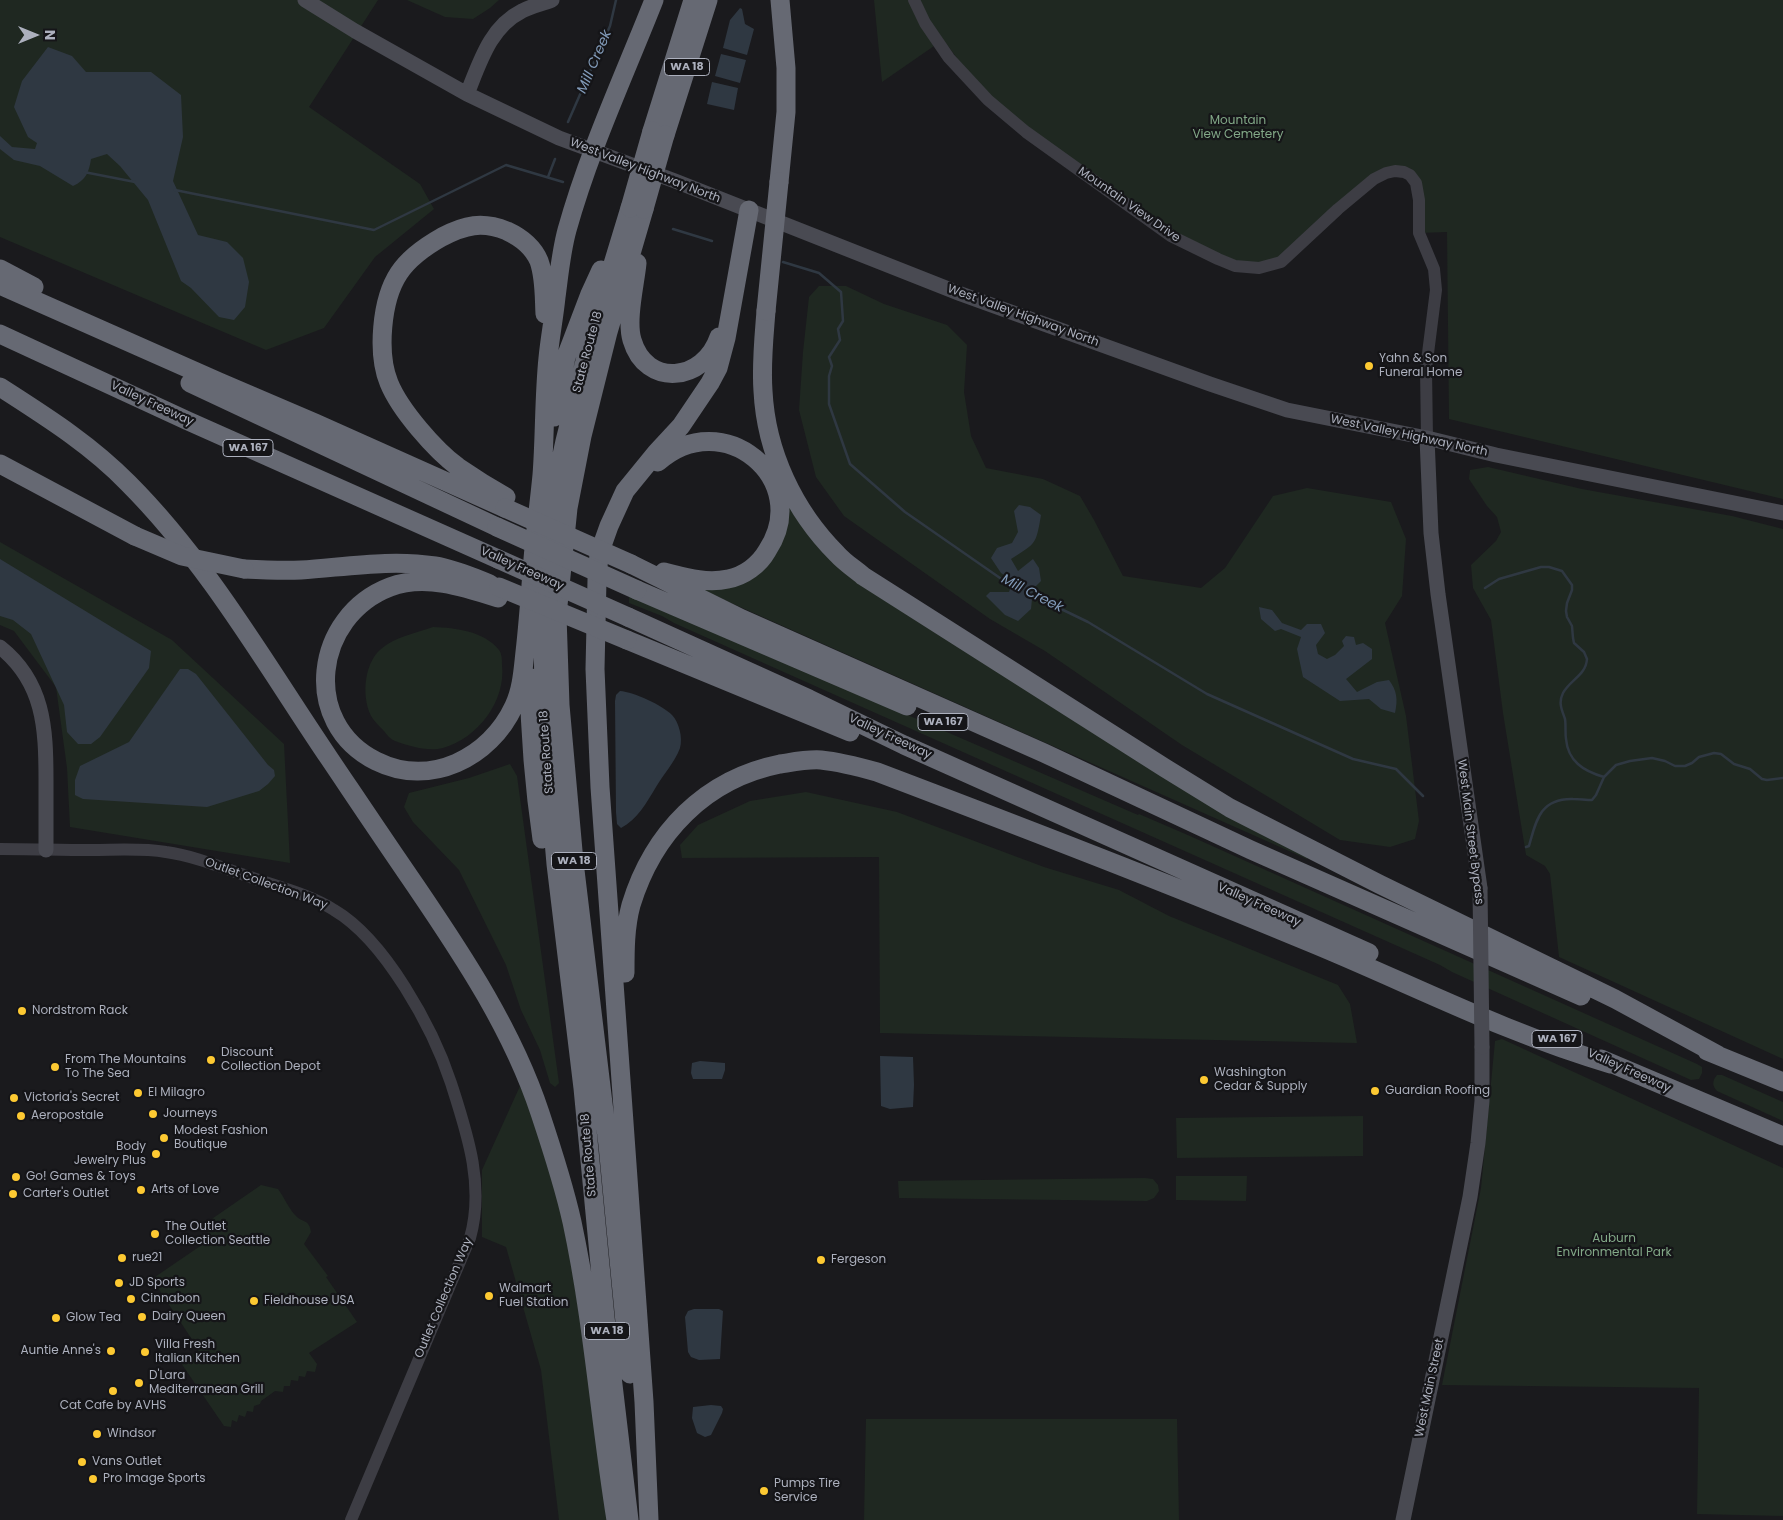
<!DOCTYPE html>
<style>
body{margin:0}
#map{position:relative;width:1783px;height:1520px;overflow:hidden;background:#1a1a1d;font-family:Poppins,sans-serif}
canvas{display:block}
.north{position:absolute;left:10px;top:10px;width:50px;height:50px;-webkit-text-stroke:4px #151518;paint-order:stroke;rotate:90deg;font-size:14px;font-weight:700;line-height:20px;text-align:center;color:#acb0bd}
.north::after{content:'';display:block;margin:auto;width:18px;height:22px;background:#acb0bd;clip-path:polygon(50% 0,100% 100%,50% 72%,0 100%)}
</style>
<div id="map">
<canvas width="1783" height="1520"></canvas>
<div class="north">N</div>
</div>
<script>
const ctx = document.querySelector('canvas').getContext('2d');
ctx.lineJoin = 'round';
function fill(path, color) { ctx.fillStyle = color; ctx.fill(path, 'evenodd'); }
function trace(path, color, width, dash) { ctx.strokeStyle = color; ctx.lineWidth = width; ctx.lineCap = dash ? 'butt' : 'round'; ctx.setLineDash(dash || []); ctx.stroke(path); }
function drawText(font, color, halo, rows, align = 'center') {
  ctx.font = font + ' Poppins,sans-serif'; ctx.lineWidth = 4.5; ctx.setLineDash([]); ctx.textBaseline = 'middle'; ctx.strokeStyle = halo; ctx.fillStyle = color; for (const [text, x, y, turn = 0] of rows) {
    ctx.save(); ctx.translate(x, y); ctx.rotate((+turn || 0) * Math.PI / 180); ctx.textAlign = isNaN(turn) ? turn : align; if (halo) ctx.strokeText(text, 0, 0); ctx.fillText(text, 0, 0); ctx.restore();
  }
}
const green = new Path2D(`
 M0,0H378L309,107L420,184L434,209L375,257L324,328L266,350L0,237Z
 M407,0H499L490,8L473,19L445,17Z
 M874,0H910L934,46L882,82Z
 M914,0H1783V499L1449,419L1447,232L1419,233L1410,175L1386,173L1281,262L1259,268L1190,246L988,100Z
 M819,286H846L884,304L947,325L967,345L964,392L971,436L986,468L1043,479L1080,496L1094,520L1123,576L1201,588L1225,568L1273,496L1307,488L1391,502L1406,539L1402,596L1385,623L1406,716L1419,821L1415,839L1390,847L1340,840L1182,745L1045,651L990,619L844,516L816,477L799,410L803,352L809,297Z
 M1488,467L1582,489L1732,516L1783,529V1059L1559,957L1550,874L1545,866L1526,855L1503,713L1491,620L1473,588L1471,565L1496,541L1501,532L1497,517L1487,506L1469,479L1470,470Z
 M781,491L808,530L1308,856L1307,859L702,590L757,572Z
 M0,542L172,640L284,744L290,863L70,827L67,768L56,687L14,631L0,625Z
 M629,594L1138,815L1139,814L1190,836L1697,1064L1702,1067V1073L1699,1079L1691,1080L1452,972L1440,965L674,623L662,616L629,603Z
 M433,627C456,628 484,631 499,650C502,654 502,660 502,665C506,701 478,738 443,748C428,752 409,746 395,741C390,739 387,735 384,731C380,727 376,723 373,719C361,701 363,664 381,649C395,637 416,633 433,627Z
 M510,764L517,776L559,1083L555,1087L550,1083L540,1050L521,1010L506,965L459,870L413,822L404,807L409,793L469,778Z
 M806,792L897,812L1044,867L1119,890L1169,916L1338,985L1350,1004L1357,1043L880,1033L879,857L682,858L680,845L698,825L750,801Z
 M1502,1039L1783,1168V1516L1697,1514L1699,1388L1442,1385L1481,1188L1495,1041Z
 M1717,1075H1722L1783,1102V1121L1717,1091C1712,1086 1712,1081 1717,1075Z
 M520,1086L531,1108L562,1204L583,1339L609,1520H559L541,1370L506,1247L482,1237V1170Z
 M1363,1116V1156L1177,1158L1176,1118Z
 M1176,1176H1247L1246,1201L1176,1200Z
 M1145,1178L1153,1179L1158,1185L1159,1191L1154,1198L1147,1201L899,1198L898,1181Z
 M261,1185L278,1189C284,1197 289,1209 296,1216C303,1223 309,1219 311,1232L304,1244L328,1276L326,1277L357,1322L309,1353L317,1364L315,1372L307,1371L305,1377L299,1376L298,1381L291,1380L290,1386H284L283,1392L275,1391L261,1401L260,1404L254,1406L253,1412L247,1411L245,1417L239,1415L237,1422L232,1420L231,1427L224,1426L181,1363L199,1350L152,1279L212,1238L203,1225Z
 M866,1419H1177L1179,1520H864Z`);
const water = new Path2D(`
 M740,8L742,9L745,24L754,29L747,55L723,48L730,20Z
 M48,47L72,56L86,72H151L181,95L183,137L173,181L198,235L227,242L243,258L249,282L245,307L234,320L219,317L191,288L181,281L148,200L120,166L107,154L91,159C89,172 86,180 73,186L40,166L14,160L0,149V136L12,147L35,149L37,143L28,137L14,107L22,81Z
 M721,54L746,60L740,83L715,76Z
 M712,82L738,88L734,110L707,104Z
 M1019,505L1030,507L1041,515C1036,545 1036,543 1011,559L1018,571L1033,559L1039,568L1041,581L1033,589L1031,609L1018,621L1005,615L986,596L990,592H1009L1013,581L1001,573L991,558L997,548L1012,543L1018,532L1014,511Z
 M0,559L151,651L149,668L100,737L91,744H78L67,732L64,705L31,634L13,620L0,616Z
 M1259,607L1272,610L1282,623L1301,630L1307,624H1321L1325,633L1316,645L1318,654L1327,659L1335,655L1344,646L1342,641L1346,636L1354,637L1356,645L1363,643L1372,649V659L1346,679L1357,692L1377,682L1389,680C1397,691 1398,699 1395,713L1381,709L1369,699L1340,701L1303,677L1297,649L1301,637L1281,629L1275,631L1261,619Z
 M180,669H188L196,674L268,765L274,770L275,776L268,784L259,791L207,807L83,799L75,795V780L80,766L129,742Z
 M620,691C634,692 662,705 672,715C679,722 683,738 680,748C675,762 663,775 656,787C647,802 637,820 621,828L617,824L616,812L615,701L616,695Z
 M880,1056L913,1057L914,1085L913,1107L890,1109L881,1106Z
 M700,1061L725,1063V1070L722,1079H693L691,1073L692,1063Z
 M694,1309H719L723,1311L720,1359L699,1360L691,1357L688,1352L685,1317L688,1311Z
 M711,1405L721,1406L723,1409L722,1413L711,1435L705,1437L697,1433L692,1418L693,1407Z`);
const stream = new Path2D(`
 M568,122L610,26L616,0
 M84,172L135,182
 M548,177L555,159
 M175,190L374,230L506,165L563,182
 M673,229L712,241
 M783,262L819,273L841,292L843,321L838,329L840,340L829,357L832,366L829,376V404L850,464L905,512L1013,587
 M1485,588L1499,579L1541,567H1549L1562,571L1572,585V590L1567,603L1566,611L1567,617L1572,626L1573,638L1574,643L1584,652L1587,659C1586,675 1570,680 1563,693C1558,703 1562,710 1565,719C1566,725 1565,732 1566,739C1568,761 1583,771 1604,777
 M1030,594L1088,622L1207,694L1353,759L1396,769L1423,796
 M1526,847L1529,846C1536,821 1540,798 1573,799C1579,799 1586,800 1592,800L1596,795L1604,777L1616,765L1630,761L1652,758L1665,761L1675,766H1685L1692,763L1699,757L1714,753L1721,754L1734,764L1750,769L1762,779L1767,780L1783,778`);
const tertiary = new Path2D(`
 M914,0L925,23L949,58L988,100L1026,132L1171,236L1218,259L1235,266L1259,268L1281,262L1338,209L1374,179L1386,173L1395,171L1404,172L1410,175L1416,183L1419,200V233L1434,269L1436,290L1426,369L1427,438
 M0,849C30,849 61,850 91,850C116,850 142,848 166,852C195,856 223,868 250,877C278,887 309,894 334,910C385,940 433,1028 451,1083C467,1133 485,1185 470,1238L351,1520`);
const secondary = new Path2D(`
 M305,0L355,31L467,94L559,138L675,181L961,294L1210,384L1287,410L1427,438L1496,455L1783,513
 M467,94C480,62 490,27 522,11C531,6 542,4 552,0
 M1427,438L1431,533L1438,594L1480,888
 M0,647C44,682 46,728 46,780C46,803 46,827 46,850
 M1403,1520L1470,1197L1478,1143L1482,1101V1047`);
const motorway = new Path2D(`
 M652,131L693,0
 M665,135L708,0
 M779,182L786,112V68L780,0
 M637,263C635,284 626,320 632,340C646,388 704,382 719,337
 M0,269L34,287
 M0,285L219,382L315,423L505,508
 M766,311C764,337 761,364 763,391C766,452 794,511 837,554C845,563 855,569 863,576L1165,768L1230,808L1379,884L1615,999L1718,1055
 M0,334L188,421L498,559
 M190,383L497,527
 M0,387C45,416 90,444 128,483C208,563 266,665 329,758C358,801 386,843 415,885C464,957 513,1031 540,1113C552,1149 564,1186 572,1222C593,1320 600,1421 616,1520
 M554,417L566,357L590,294L601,270
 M658,462C723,404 814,480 767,551C759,565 744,576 728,579C706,584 684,577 664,572
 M0,464L135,536
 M506,497C490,488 474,478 458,467C435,450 400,410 389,383C377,354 381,300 399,273C409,258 426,246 442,237C465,225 482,221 507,231C520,237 533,247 539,261C545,278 544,297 545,314
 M631,564L742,619L1044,753L1251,850L1581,996
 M244,569C263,570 282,571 301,570C346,567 391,559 435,566C454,569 472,577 490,584
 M637,590L907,706
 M498,598C464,587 425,574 390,587C314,616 300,723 376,761C430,788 490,758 514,706C522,689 523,670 525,652C528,626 530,599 532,572C534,540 539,507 542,475C545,436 544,397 548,358C550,337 554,317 556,297C559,275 561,252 567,230C589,151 624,76 654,0
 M628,617L809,699L904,745L1369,953
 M627,640L850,732
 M529,677C530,732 534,785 542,839
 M625,973C625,951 625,927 631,905C653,833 705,779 780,764C793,762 808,759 821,760C840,762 859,767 877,772C1022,827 1166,882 1309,942C1409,983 1507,1034 1611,1064
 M1707,1051L1783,1082
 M1601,1059L1783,1136
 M630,1374L608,1145L574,862L560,705L557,615L568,508L582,436L608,332L644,209
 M629,1520L605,1317L583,1088L556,864L544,724L543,601L551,506L565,441L592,333L630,208
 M649,1520L644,1402L600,787L595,669L597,580L599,554L609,526L625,491L656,453L681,426L710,383L718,368L726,338L749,210`);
const secondaryBridge = new Path2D(`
 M1480,888L1482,1047`);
const motorwayBridge = new Path2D(`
 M630,208L652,131
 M644,209L665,135
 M766,311L779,182
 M505,508L631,564
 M497,527L637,590
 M135,536L182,556L244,569
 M498,559L628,617
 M499,587L627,640`);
const markers = [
 [1369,366,5,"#fdc932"],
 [22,1011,5,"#fdc932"],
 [211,1060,5,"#fdc932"],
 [55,1067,5,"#fdc932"],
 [1204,1080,5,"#fdc932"],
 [1375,1091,5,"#fdc932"],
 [138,1093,5,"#fdc932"],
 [14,1098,5,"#fdc932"],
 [153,1114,5,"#fdc932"],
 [21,1116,5,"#fdc932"],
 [164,1138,5,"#fdc932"],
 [156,1154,5,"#fdc932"],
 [16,1177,5,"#fdc932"],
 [141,1190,5,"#fdc932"],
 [13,1194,5,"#fdc932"],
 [155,1234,5,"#fdc932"],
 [122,1258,5,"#fdc932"],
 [821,1260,5,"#fdc932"],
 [119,1283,5,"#fdc932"],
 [489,1296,5,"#fdc932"],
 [131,1299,5,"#fdc932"],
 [254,1301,5,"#fdc932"],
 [142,1317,5,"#fdc932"],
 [56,1318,5,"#fdc932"],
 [111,1351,5,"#fdc932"],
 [145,1352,5,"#fdc932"],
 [139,1383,5,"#fdc932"],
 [113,1391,5,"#fdc932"],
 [97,1434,5,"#fdc932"],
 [82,1462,5,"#fdc932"],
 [93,1479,5,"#fdc932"],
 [764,1491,5,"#fdc932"]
];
const shields = [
 [687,67,45],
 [248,448,50],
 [943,722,50],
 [574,861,45],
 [1557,1039,50],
 [607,1331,45]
];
const shieldNames = [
 ["WA 18",687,67],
 ["WA 167",248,448],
 ["WA 167",943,722],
 ["WA 18",574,861],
 ["WA 167",1557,1039],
 ["WA 18",607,1331]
];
const parkNames = [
 ["Mountain",1238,121],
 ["View Cemetery",1238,135],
 ["Auburn",1614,1239],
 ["Environmental Park",1614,1253]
];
const streetNames = [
 ["West Valley Highway North",645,171,21],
 ["Mountain View Drive",1129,205,35],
 ["West Valley Highway North",1023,316,20],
 ["State Route 18",588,352,-75],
 ["Valley Freeway",152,404,25],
 ["West Valley Highway North",1409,436,12],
 ["Valley Freeway",522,569,24],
 ["Valley Freeway",890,737,25],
 ["State Route 18",547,752,-94],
 ["West Main Street Bypass",1470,832,83],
 ["Outlet Collection Way",266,884,20],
 ["Valley Freeway",1259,905,24],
 ["Valley Freeway",1629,1071,24],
 ["State Route 18",589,1155,-95],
 ["Outlet Collection Way",444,1298,-67],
 ["West Main Street",1430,1388,-78]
];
const poiNames = [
 ["Yahn & Son",1379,359],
 ["Funeral Home",1379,373],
 ["Nordstrom Rack",32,1011],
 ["Discount",221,1053],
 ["Collection Depot",221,1067],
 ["From The Mountains",65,1060],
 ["To The Sea",65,1074],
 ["Washington",1214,1073],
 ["Cedar & Supply",1214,1087],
 ["Guardian Roofing",1385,1091],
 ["El Milagro",148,1093],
 ["Victoria's Secret",24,1098],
 ["Journeys",163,1114],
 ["Aeropostale",31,1116],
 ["Modest Fashion",174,1131],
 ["Boutique",174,1145],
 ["Body",146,1147,"right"],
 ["Jewelry Plus",146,1161,"right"],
 ["Go! Games & Toys",26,1177],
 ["Arts of Love",151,1190],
 ["Carter's Outlet",23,1194],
 ["The Outlet",165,1227],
 ["Collection Seattle",165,1241],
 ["rue21",132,1258],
 ["Fergeson",831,1260],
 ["JD Sports",129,1283],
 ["Walmart",499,1289],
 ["Fuel Station",499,1303],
 ["Cinnabon",141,1299],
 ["Fieldhouse USA",264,1301],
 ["Dairy Queen",152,1317],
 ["Glow Tea",66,1318],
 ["Villa Fresh",155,1345],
 ["Italian Kitchen",155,1359],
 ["Auntie Anne's",101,1351,"right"],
 ["D'Lara",149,1376],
 ["Mediterranean Grill",149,1390],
 ["Cat Cafe by AVHS",113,1406,"center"],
 ["Windsor",107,1434],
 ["Vans Outlet",92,1462],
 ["Pro Image Sports",103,1479],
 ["Pumps Tire",774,1484],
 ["Service",774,1498]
];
const waterNames = [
 ["Mill Creek",595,62,-67],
 ["Mill Creek",1032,594,27]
];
fill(green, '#1f2821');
fill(water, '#2f3842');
trace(stream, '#2f3842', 2.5);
trace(tertiary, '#3d3d44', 12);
trace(secondary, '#494a52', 15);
trace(motorway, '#666973', 19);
trace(secondaryBridge, '#494a52', 15);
trace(motorwayBridge, '#666973', 19);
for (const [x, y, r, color] of markers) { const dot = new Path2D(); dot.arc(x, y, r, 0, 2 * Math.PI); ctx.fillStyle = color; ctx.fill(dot); trace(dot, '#151518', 2); }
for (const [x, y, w] of shields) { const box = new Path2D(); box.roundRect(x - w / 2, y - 8.5, w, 17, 4); ctx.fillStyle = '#151518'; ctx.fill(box); trace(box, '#acb0bd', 1); }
drawText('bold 11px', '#acb0bd', null, shieldNames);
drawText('12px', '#82a887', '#151518', parkNames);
drawText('12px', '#acb0bd', '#151518', streetNames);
drawText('12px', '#acb0bd', '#151518', poiNames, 'left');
drawText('italic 14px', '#829bb9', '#151518', waterNames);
</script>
